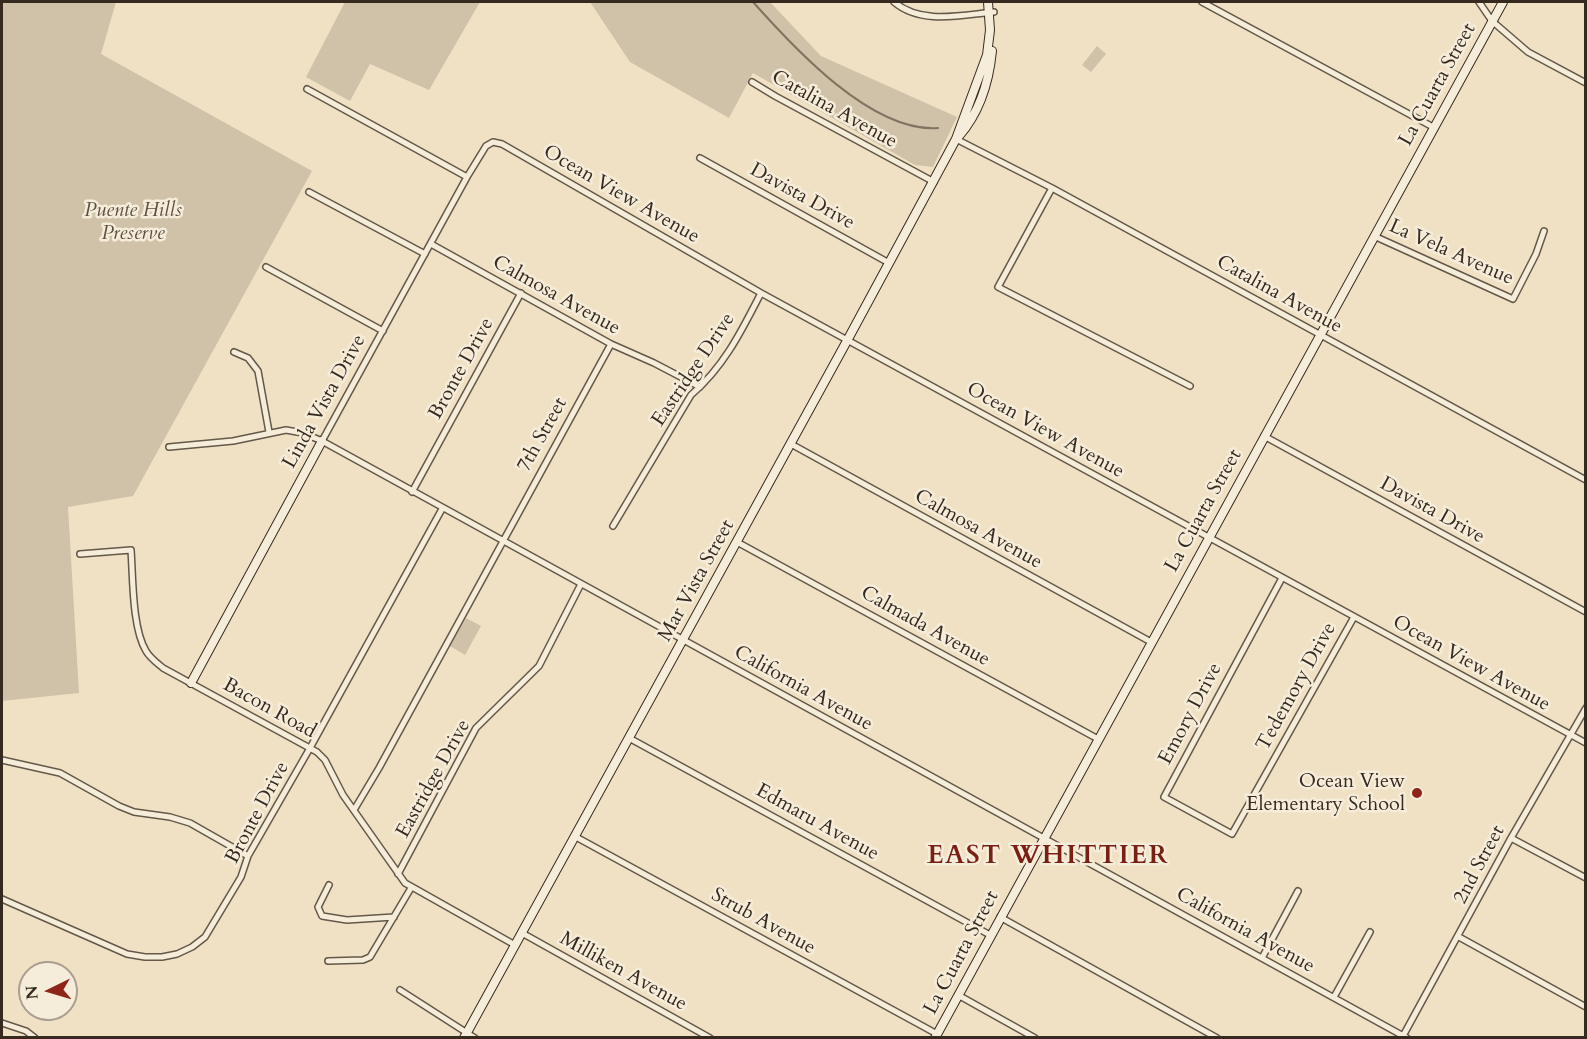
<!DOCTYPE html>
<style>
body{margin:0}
#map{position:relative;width:1587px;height:1039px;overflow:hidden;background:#f0e1c5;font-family:Cardo,serif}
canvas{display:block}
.frame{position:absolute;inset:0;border:3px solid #362a20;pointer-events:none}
.north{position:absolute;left:18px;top:961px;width:60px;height:60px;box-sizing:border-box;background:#f5ecd9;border:2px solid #a99e8f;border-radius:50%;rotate:265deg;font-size:16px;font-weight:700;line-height:24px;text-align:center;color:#362a20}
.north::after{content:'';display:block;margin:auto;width:21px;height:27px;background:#8f2418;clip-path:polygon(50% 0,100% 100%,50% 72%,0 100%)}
</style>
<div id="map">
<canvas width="1587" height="1039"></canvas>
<div class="frame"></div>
<div class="north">N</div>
</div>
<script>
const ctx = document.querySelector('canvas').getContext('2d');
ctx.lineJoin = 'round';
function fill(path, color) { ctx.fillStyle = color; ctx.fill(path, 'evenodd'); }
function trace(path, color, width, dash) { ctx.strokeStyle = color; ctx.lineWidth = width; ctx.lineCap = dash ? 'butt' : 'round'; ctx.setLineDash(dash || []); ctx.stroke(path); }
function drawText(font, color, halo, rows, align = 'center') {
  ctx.font = font + ' Cardo,serif'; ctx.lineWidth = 5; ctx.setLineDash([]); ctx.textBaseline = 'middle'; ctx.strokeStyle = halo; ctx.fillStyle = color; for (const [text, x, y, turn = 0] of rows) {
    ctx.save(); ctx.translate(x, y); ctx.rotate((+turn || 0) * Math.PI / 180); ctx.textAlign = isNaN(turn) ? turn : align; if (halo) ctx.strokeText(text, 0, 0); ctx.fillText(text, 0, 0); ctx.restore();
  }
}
const green = new Path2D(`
 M2,2H116L101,54L312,171L133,496L68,507L79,693L2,701Z
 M345,2H480L429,90L370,64L350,101L306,77Z
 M590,2H770L821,56L957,117L933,167L915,165L753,73L729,118L630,62Z
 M1097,46L1106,54L1091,72L1082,65Z
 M466,618L481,626L465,655L450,646Z`);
const stream = new Path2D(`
 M753,2C794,48 872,133 938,128`);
const street = new Path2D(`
 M894,2C921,25 961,15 994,12
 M1202,2L1433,127
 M1479,2L1492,21L1528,52L1586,83
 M752,82L775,96L934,182
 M307,89L467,177
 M956,139L1052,188L1586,480
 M700,158L889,263
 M1052,188L998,287L1190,386
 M309,192L425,254
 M1374,236L1513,299L1536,254L1544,231
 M431,244L611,344L654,363L700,387
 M266,267L383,331
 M234,352L248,358L258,371L269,432
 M1264,436L1586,612
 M322,441L467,177L486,146L493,142L502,144L761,293L1586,743
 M791,444L1151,642
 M169,447L233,441L286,430L303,433L322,441L1407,1038
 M412,492L521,293
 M613,526L691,395C724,367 742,330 761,293
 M737,542L1098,739
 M80,554L131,550C133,577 132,628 146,651C150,658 157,663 163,668L317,752L325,760L343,795L405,883L515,945
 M1282,578L1164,797L1232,834L1354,617
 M629,738L990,935
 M2,760L60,773L119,806L134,812L170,817L190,823L248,856
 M354,810L379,768L611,344
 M576,837L937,1034
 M1511,838L1586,878
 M398,874L476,728L539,666L581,584
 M329,885L318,907L322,916L347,920L394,917
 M2,899L127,954L145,957H162L177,954L192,947L205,937L241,877L248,856L310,748L442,509
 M1000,917L1217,1038
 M522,933L710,1038
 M1459,937L1586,1007
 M1262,958L1298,891
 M328,961L363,960L370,957L411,888
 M400,990L475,1038
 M958,995L1035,1038
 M1334,997L1370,932
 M2,1023L26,1031L35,1038
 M1403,1036L1511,838L1586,708`);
const secondary = new Path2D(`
 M959,136C980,112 989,81 992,51
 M191,683L322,441
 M464,1038L848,339L956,139L987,55L990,30L988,2
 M935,1038L1503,2`);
const markers = [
 [1417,793,6,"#8f2418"]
];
const streetNames = [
 ["La Cuarta Street",1438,85,-61],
 ["Catalina Avenue",834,110,29],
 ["Ocean View Avenue",621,195,30],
 ["Davista Drive",802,197,29],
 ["La Vela Avenue",1451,253,24],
 ["Catalina Avenue",1279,295,29],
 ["Calmosa Avenue",556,296,29],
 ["Bronte Drive",462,369,-61],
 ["Eastridge Drive",694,370,-56],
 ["Linda Vista Drive",325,402,-61],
 ["Ocean View Avenue",1045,431,29],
 ["7th Street",543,435,-61],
 ["La Cuarta Street",1204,511,-61],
 ["Davista Drive",1432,511,29],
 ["Calmosa Avenue",978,530,29],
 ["Mar Vista Street",697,581,-61],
 ["Calmada Avenue",925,627,29],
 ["Ocean View Avenue",1471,664,29],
 ["Tedemory Drive",1297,687,-61],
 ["California Avenue",803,689,29],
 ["Bacon Road",269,709,29],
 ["Emory Drive",1191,714,-62],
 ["Eastridge Drive",434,779,-61],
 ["Bronte Drive",258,813,-62],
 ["Edmaru Avenue",817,823,29],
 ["2nd Street",1480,865,-62],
 ["Strub Avenue",763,922,29],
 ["California Avenue",1245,931,29],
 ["La Cuarta Street",962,953,-62],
 ["Milliken Avenue",623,972,29]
];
const parkNames = [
 ["Puente Hills",133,211],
 ["Preserve",133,234]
];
const poiNames = [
 ["Ocean View",1405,782],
 ["Elementary School",1405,805]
];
const districtNames = [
 ["EAST WHITTIER",1048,857]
];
fill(green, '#d0c2a9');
trace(stream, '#807361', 2);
trace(street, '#645849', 8);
trace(secondary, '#362a20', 10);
trace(street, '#f5ecd9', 5);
trace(secondary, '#f5ecd9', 8);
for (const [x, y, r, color] of markers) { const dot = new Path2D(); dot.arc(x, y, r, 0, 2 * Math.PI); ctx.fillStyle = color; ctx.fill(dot); trace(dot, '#f5ecd9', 2); }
drawText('20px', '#362a20', '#f5ecd9', streetNames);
drawText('italic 20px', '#5c5042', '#f5ecd9', parkNames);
drawText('20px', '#362a20', '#f5ecd9', poiNames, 'right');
ctx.letterSpacing = '1.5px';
drawText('bold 26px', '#7a1f14', '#f5ecd9', districtNames);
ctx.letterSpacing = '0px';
</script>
